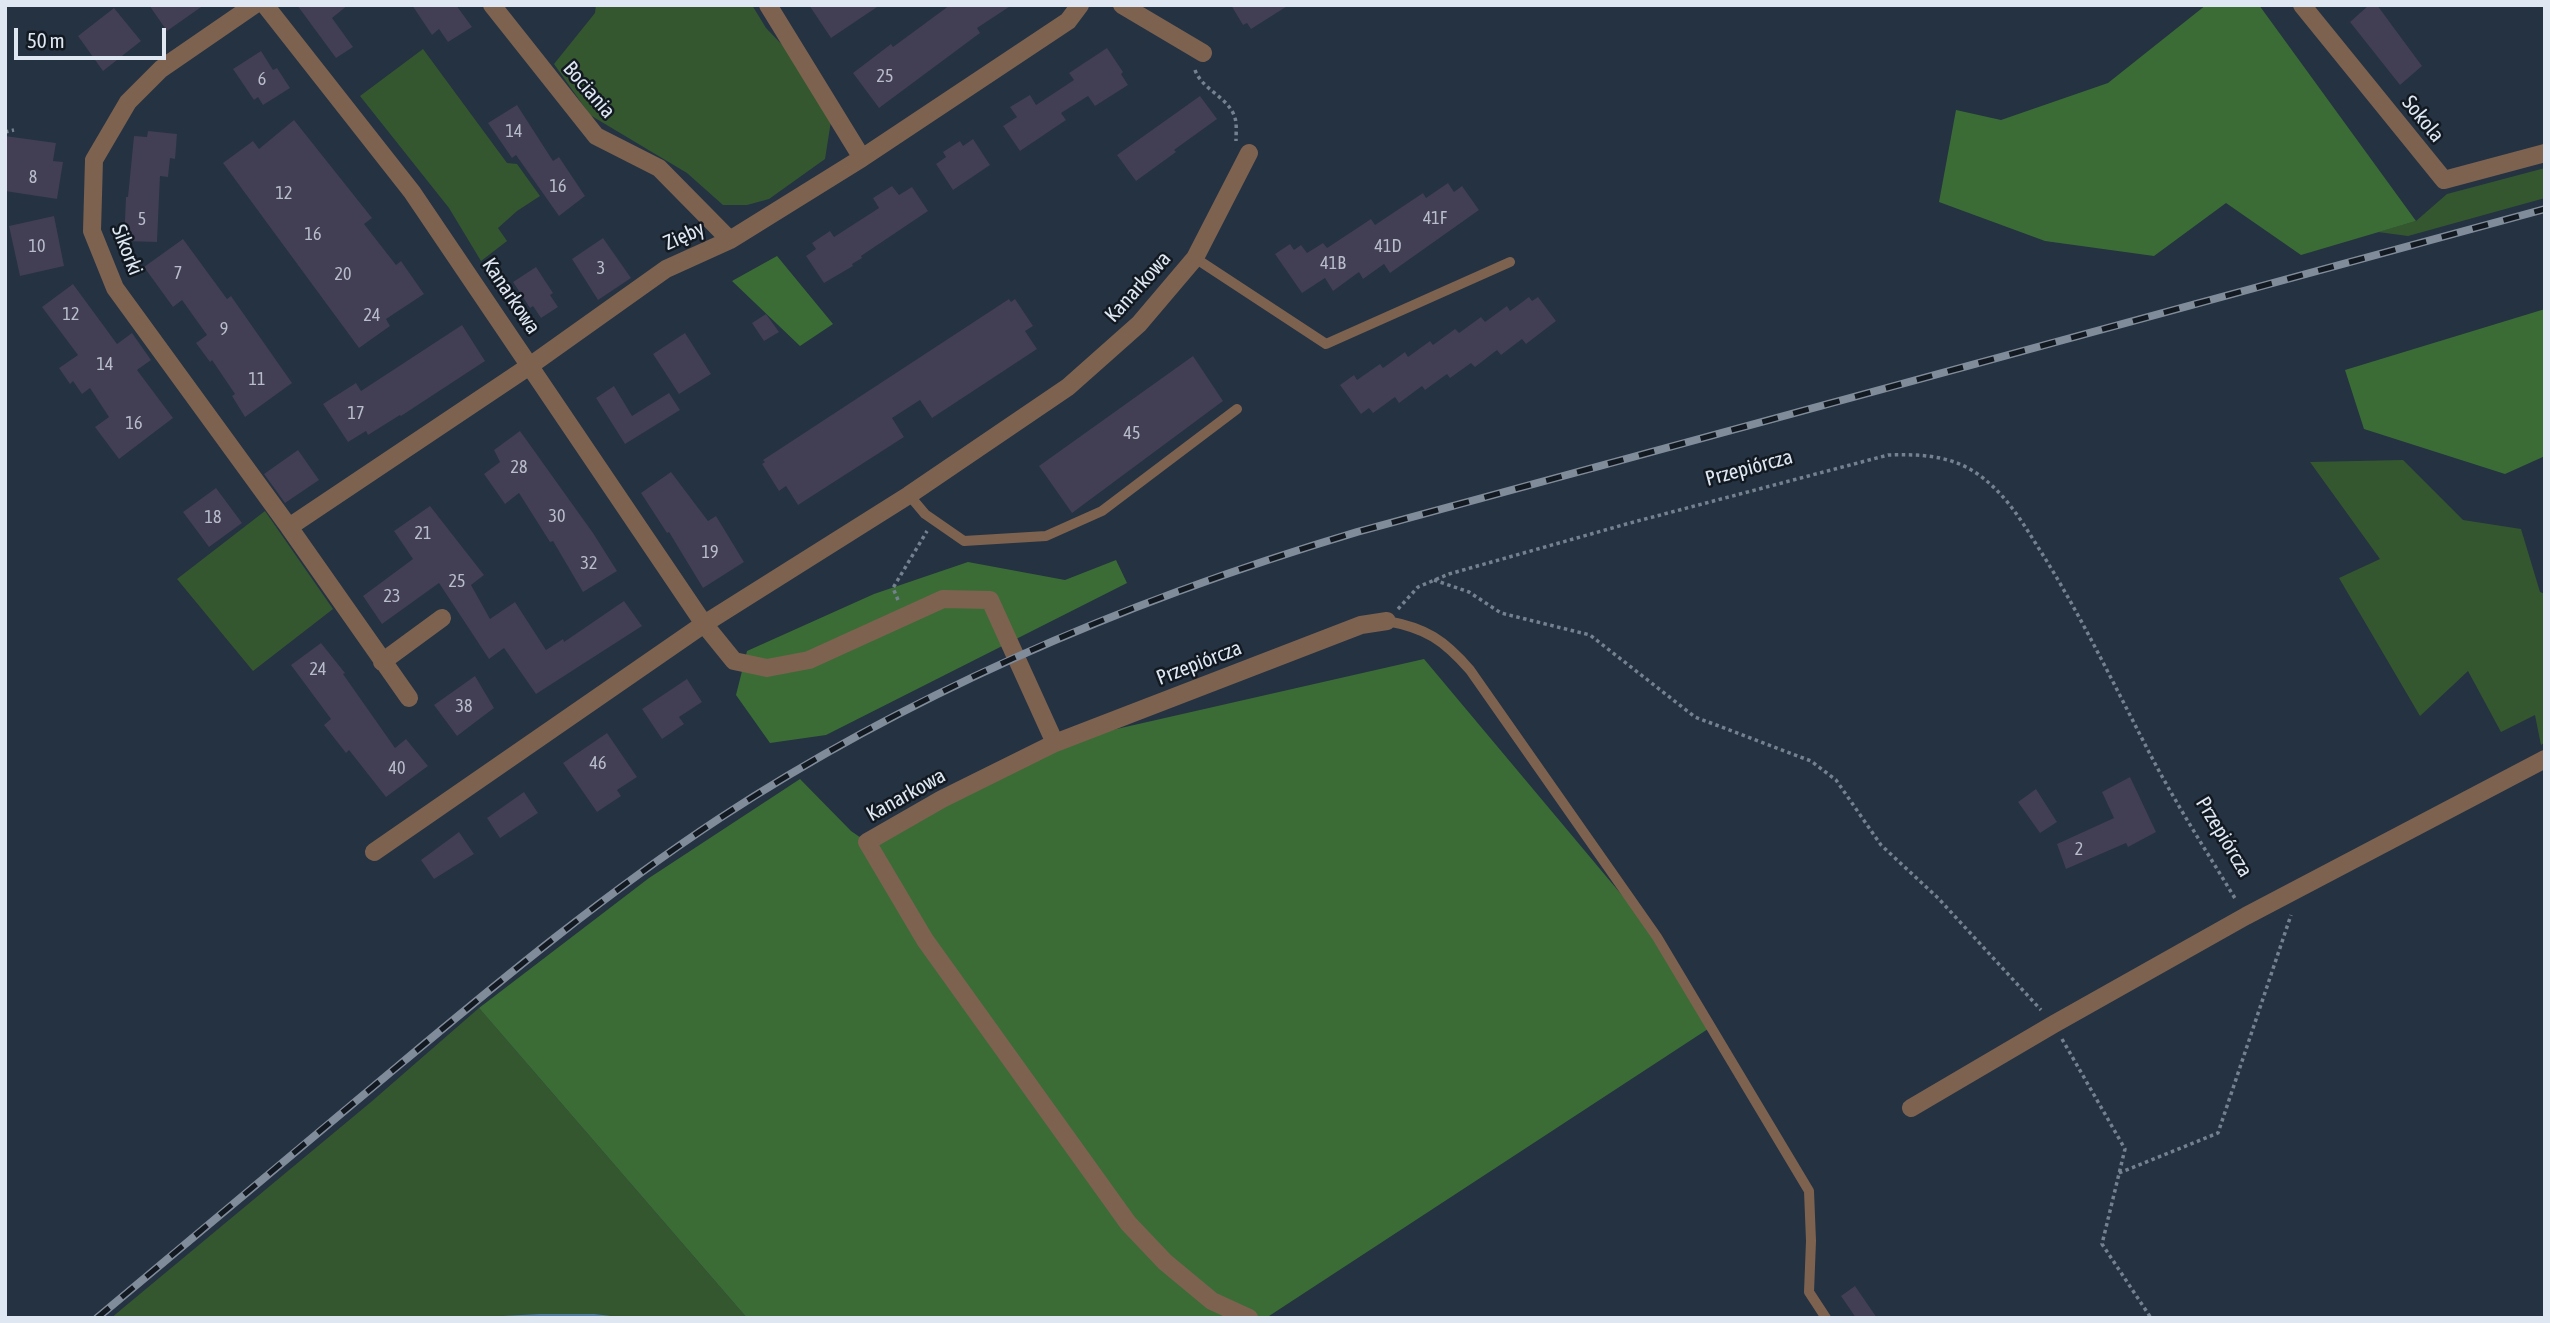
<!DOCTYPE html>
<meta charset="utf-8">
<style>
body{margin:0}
#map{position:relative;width:2550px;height:1323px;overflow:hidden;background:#243242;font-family:"Asap Condensed",sans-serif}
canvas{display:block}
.frame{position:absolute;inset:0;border:7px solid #dee7f2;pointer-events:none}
.scale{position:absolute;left:14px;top:28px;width:152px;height:32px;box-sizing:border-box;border:4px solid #dee7f2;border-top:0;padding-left:9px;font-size:21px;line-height:24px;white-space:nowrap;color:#dee7f2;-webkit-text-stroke:5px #131921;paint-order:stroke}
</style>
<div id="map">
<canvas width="2550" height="1323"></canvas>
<div class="frame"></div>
<div class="scale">50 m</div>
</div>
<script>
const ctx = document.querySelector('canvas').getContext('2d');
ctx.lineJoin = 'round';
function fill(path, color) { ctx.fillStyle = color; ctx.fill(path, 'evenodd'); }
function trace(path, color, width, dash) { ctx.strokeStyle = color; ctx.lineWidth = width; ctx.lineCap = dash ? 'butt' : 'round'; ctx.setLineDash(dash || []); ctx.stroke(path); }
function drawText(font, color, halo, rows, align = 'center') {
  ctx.font = font + ' "Asap Condensed",sans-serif'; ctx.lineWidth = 5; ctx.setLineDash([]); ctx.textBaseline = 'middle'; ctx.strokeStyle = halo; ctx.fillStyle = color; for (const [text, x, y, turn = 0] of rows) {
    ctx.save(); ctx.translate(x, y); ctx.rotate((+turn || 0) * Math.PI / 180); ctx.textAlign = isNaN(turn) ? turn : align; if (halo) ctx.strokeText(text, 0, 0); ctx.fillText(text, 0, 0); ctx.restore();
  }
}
const green = new Path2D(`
 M596,5H752L766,28L791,54L831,121L825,159L769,199L747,205H723L687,173L590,115L554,64L595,13Z
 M423,49L507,163L517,164L540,196L517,211L498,228L507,241L481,261L449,208L360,96Z
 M2545,168V198L2408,236L2378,232L2416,221L2447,194Z
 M2403,460L2463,520L2521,529L2540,592L2545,594V742L2541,745L2535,715L2501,732L2468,671L2420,716L2339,578L2380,559L2310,462Z
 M265,511L333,609L253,671L177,579Z
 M479,1008L747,1318H620L594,1315L485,1318H111L371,1102Z`);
const forest = new Path2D(`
 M2206,5H2259L2416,221L2301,255L2226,203L2154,256L2045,241L1939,202L1956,110L2001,120L2108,83Z
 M777,256L833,324L800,346L732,281Z
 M2545,309V456L2505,474L2364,429L2345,370Z
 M1116,560L1127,583L826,735L770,743L736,695L747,651L874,594L968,562L1065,580Z
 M1424,659L1657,937L1711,1027L1266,1318H747L479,1008L649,878L800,779L851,831L867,842L1055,743Z`);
const water = new Path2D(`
 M540,1315H594L619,1318H485Z`);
const building = new Path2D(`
 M149,5H204L167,31Z
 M297,5H348L332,18L353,47L336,58Z
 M412,5H456L472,27L448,42L439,29L432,35Z
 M809,5H880L831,38Z
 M950,5H1012L977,28L980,33L879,108L853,73L891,44L893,47Z
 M1231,5H1289L1251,29L1247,23L1243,25Z
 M2369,5H2377L2422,66L2400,85L2350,22Z
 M114,8L141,41L103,71L78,36Z
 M1107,48L1123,72L1121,74L1128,85L1095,106L1088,96L1061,113L1066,120L1020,151L1003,126L1017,117L1010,107L1030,95L1036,105L1074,80L1069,73Z
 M261,51L273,70L277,68L290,88L263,105L258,97L254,100L233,69Z
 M1200,96L1217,119L1174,150L1176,152L1136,181L1117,155Z
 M517,105L553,161L559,157L585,196L559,216L516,155L512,158L488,123Z
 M294,120L372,218L364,224L396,265L401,261L424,294L386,319L390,326L359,348L223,163L253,141L259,149Z
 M148,131L177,134L175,159L170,158L168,177L160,176L157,242L124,241L126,197H128L134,136L147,137Z
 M5,136L56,143L53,161L63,162L57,199L5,191Z
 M973,139L990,165L953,190L936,164L946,157L943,152L960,141L963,146Z
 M1448,183L1454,192L1462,186L1479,210L1390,273L1384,264L1363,279L1359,272L1333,291L1325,278L1302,293L1275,254L1290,244L1294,250L1301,245L1307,253L1323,243L1327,248L1371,219L1375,225L1423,193L1426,198Z
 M892,186L899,195L912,187L928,211L861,256L862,258L852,264L853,266L824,283L806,256L816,249L812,243L830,231L834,237L879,208L873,198Z
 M54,216L64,266L20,276L9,226Z
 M603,238L631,278L598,300L572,259Z
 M183,239L227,299L231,296L292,383L245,417L232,396L235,394L212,360L210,362L196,343L207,335L182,300L173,307L144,267Z
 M536,267L553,293L550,295L558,307L541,318L533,306L530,308L513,282Z
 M73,284L117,344L132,333L151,360L137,370L173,418L119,459L95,427L109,417L90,388L82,394L73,381L70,384L59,368L78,355L42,307Z
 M1529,297L1532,301L1538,297L1556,321L1526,344L1522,339L1501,355L1497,350L1475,367L1471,363L1450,378L1447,374L1425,390L1422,386L1399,403L1395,397L1373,413L1369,408L1361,414L1340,385L1354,375L1357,380L1380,364L1383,368L1405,352L1408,357L1430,341L1433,345L1455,329L1459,333L1481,317L1485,322L1507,306L1510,311Z
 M1009,299L1011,302L1015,299L1033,326L1025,331L1037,349L932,418L920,400L892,418L904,437L798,505L786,486L779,491L762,464L765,462L763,460Z
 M766,314L779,332L764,341L752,323Z
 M462,325L485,361L401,416L400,415L368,435L366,431L348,442L323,404L356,383L361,391Z
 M685,333L711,374L679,394L653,354Z
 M1193,356L1223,401L1072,513L1039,466Z
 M614,386L632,416L669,393L680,410L625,444L596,398Z
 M520,431L593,533L617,571L583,592L553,541L550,542L519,493L505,504L484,474L500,462L494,450Z
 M298,450L319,480L285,503L264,474Z
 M671,472L708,521L716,516L744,562L703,588L669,532L667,533L641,493Z
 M216,488L242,523L209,547L183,512Z
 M430,506L484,575L471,585L490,619L515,602L546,650L563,639L564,642L624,601L642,626L536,694L504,648L489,659L439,583L382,624L363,596L413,559L394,531Z
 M321,643L345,673L343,674L395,748L406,739L428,766L386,797L349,750L346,753L324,725L331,719L291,665Z
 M475,676L494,708L457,736L434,705Z
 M687,679L702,702L679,717L684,724L662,739L642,709Z
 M607,733L637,777L617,790L621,796L597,812L563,763Z
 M2130,777L2156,832L2128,847L2126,843L2066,869L2057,844L2114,818L2102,792Z
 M2036,789L2057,822L2040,833L2018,802Z
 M524,792L538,813L500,838L487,818Z
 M459,832L474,854L434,879L421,860Z
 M1855,1286L1877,1318H1856L1841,1296Z`);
const path = new Path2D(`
 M1195,70C1202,90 1229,97 1235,118C1237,124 1236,134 1236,141
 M5,132L14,130
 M1434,580L1469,592L1501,613L1590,635L1695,717L1811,761L1836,780L1881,845L1938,898L2041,1010
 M898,600L893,588L927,531
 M1398,609L1418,587L1449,574L1630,523L1888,455C1919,454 1952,455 1979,475C2004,493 2020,518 2036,544C2079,611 2113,683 2150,754C2176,804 2207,852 2236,900
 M2062,1039L2125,1149L2102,1244L2151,1318
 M2119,1173L2218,1133L2291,915`);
const lane = new Path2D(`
 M1195,258L1326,344L1510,262
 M909,495L925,514L964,541L1046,536L1102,511L1237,409
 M1387,621C1426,628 1444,640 1470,670L1657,937L1809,1191L1811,1241L1809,1292L1826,1318`);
const street = new Path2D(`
 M254,5L161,69L128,102L94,160L92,231L115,288L289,527L531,365L666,269L730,240L862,158L1068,21L1080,5
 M265,5L412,192L704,624L734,661L767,668L809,660L943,599L990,600L1055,743L942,799L867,842L925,940L1128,1223L1165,1262L1212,1301L1249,1318
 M492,5L596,136L659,168L730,240
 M768,5L862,158
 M1122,5L1203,53
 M2302,5L2444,180L2545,153
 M289,527L409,698
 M382,662L442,618
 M1055,743L1361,625L1387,621
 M374,852L704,624L909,495L1068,387L1139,324L1195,258L1249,153
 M1911,1108L2054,1024L2246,916L2545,759`);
const rail = new Path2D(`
 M97,1318C197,1234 297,1150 398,1066C502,979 606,893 720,818C917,689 1132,599 1357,532L2545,209`);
const numberNames = [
 ["25",885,76],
 ["6",262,79],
 ["14",514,131],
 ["8",33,177],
 ["16",558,186],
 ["12",284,193],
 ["41F",1435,218],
 ["5",142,219],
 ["16",313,234],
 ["10",37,246],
 ["41D",1388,246],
 ["41B",1333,263],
 ["3",601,268],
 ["7",178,273],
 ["20",343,274],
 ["12",71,314],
 ["24",372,315],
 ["9",224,329],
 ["14",105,364],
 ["11",257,379],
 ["17",356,413],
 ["16",134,423],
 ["45",1132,433],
 ["28",519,467],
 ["30",557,516],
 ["18",213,517],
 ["21",423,533],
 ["19",710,552],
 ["32",589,563],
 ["25",457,581],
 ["23",392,596],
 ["24",318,669],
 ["38",464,706],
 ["46",598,763],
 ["40",397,768],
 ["2",2079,849]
];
const streetNames = [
 ["Bociania",589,90,49],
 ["Sokola",2423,119,51],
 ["Zięby",684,236,-24],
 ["Sikorki",127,250,69],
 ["Kanarkowa",1138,287,-48],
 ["Kanarkowa",511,296,56],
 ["Przepiórcza",1749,468,-15],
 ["Przepiórcza",1199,663,-21],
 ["Kanarkowa",906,795,-29],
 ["Przepiórcza",2224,837,59]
];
fill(green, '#355730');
fill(forest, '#3b6c35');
fill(water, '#124d7d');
trace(water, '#4f7ba0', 2);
fill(building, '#423e53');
trace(path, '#75818f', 3.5, [3.5, 3.5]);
trace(lane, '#7d6250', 10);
trace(street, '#7d6250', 18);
trace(rail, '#818c9a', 8);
trace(rail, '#131921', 5, [16]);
drawText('18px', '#b7bdca', null, numberNames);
drawText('21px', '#dee7f2', '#131921', streetNames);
</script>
